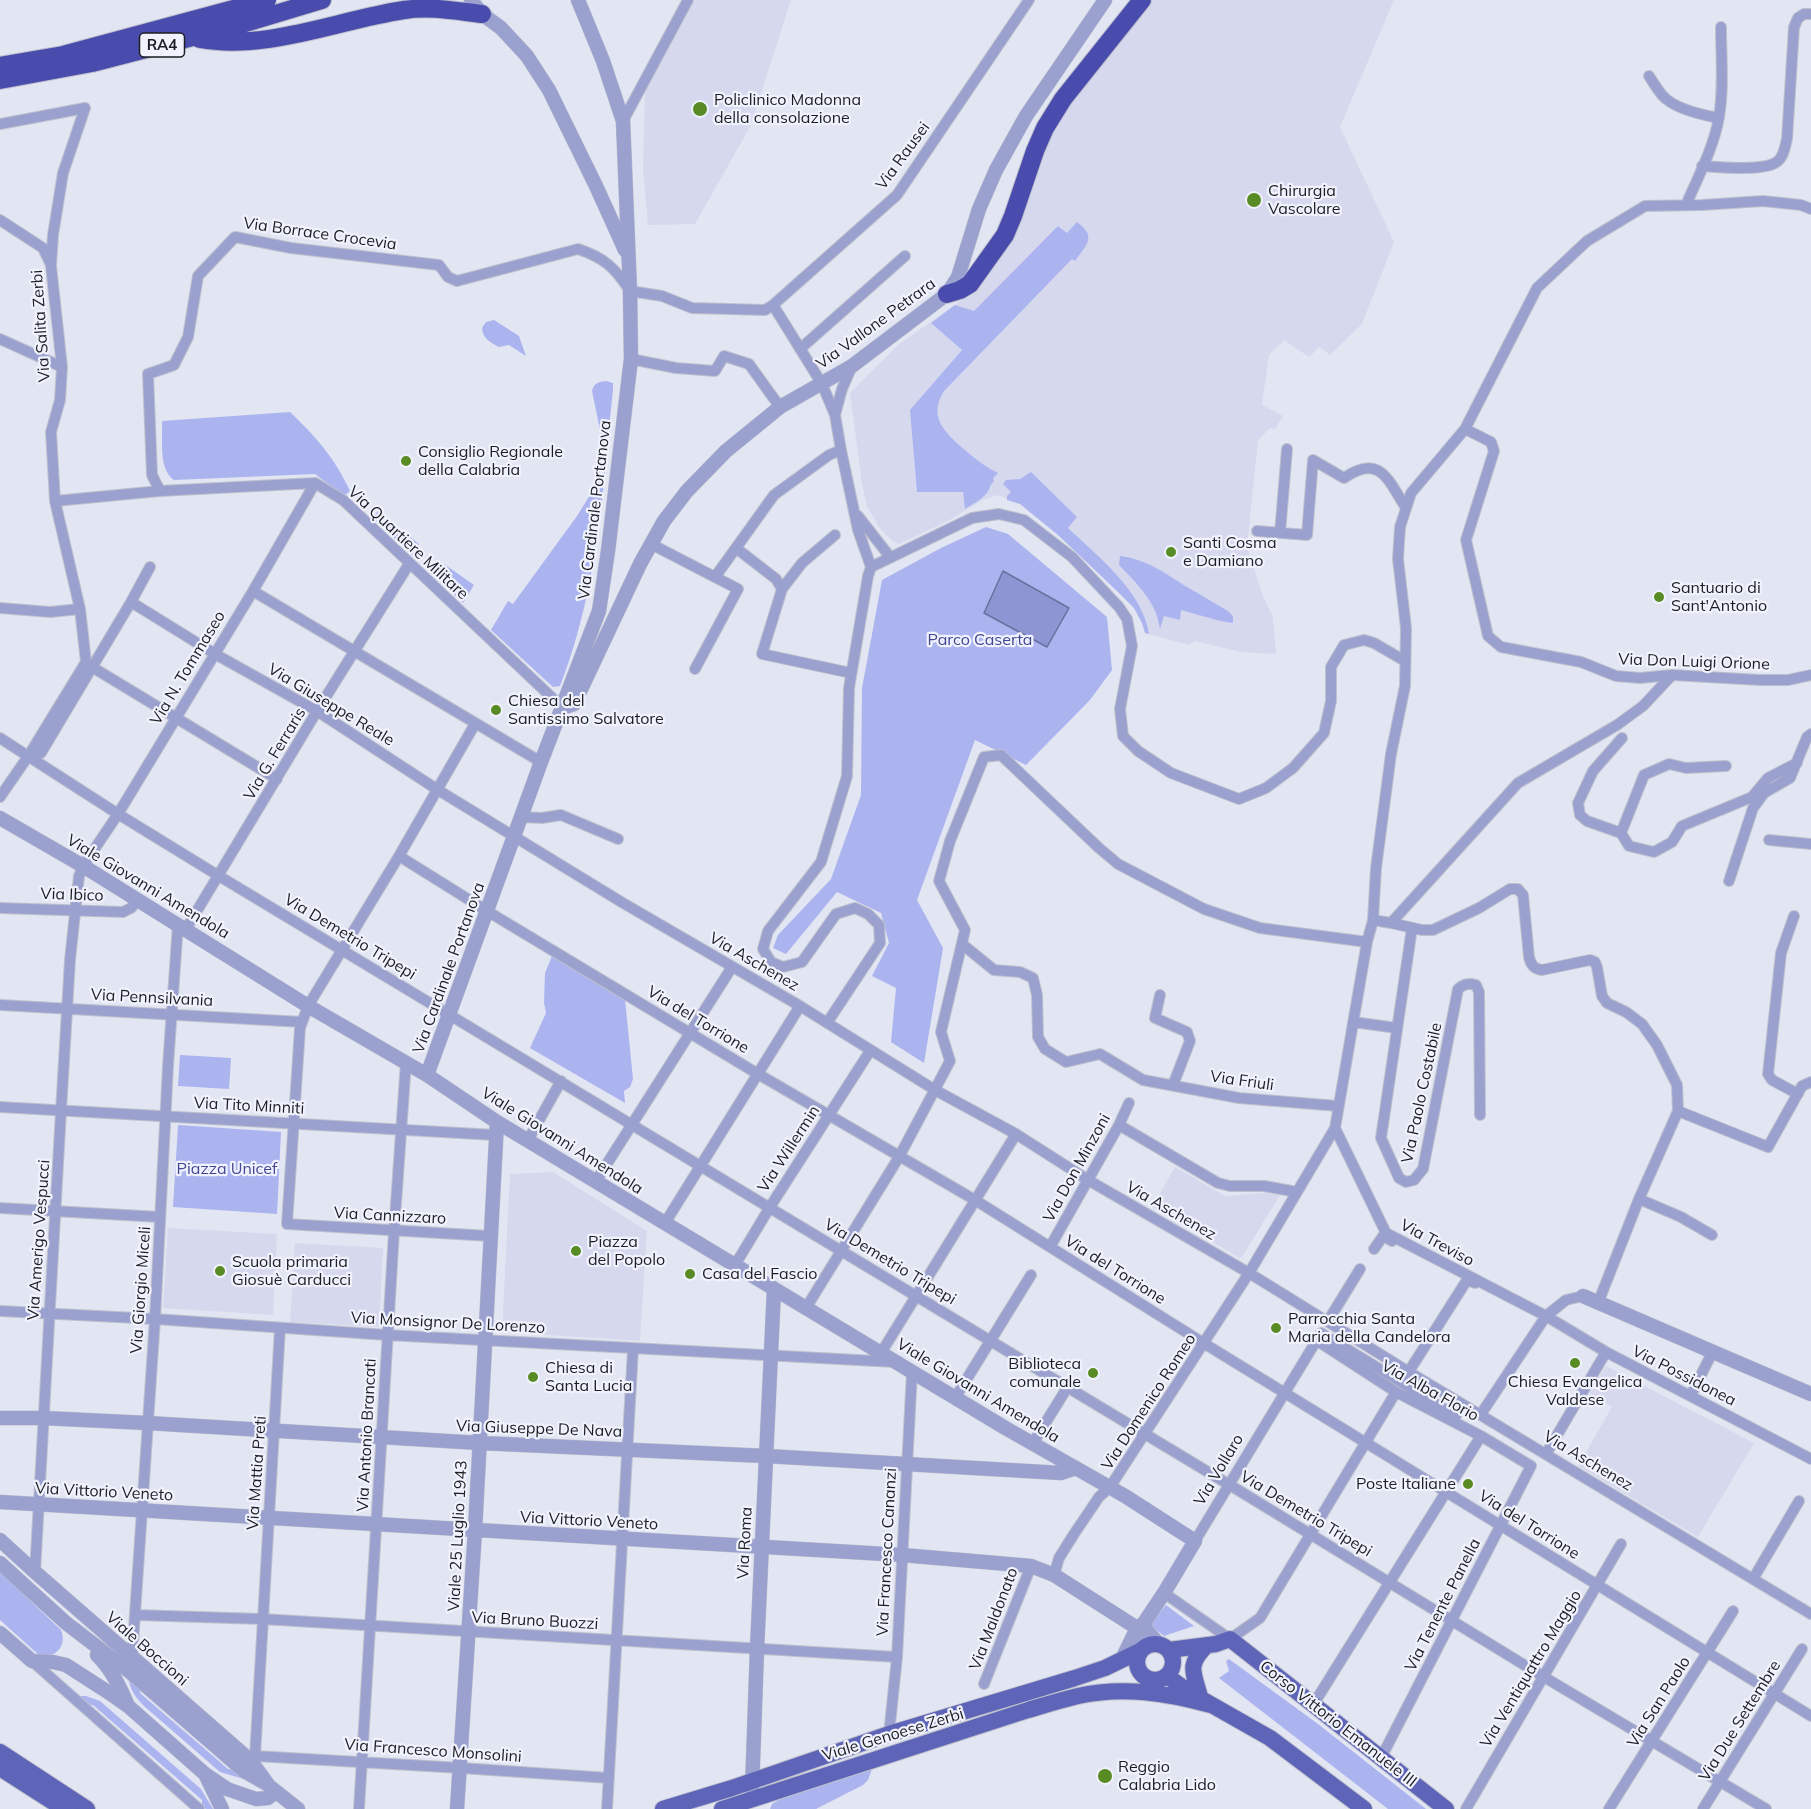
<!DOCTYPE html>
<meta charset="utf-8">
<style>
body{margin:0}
canvas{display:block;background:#e2e5f2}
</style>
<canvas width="1811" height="1809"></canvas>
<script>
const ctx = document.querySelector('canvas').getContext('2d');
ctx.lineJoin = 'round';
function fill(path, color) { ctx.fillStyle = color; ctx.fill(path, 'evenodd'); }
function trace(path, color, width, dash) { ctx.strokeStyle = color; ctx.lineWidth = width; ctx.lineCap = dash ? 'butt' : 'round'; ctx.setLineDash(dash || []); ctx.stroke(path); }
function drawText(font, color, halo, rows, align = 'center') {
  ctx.font = font + ' Mulish,sans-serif'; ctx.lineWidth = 4.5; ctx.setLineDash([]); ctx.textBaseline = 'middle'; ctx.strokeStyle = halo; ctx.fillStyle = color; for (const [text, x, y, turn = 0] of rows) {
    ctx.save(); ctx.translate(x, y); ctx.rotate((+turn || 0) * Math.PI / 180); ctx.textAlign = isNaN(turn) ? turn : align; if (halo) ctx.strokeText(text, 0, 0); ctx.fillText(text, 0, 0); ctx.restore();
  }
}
const built = new Path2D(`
 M695,0H791L750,127L695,224L648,225L643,169L645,91Z
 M1153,0H1394L1340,127L1394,242L1362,324L1330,355L1319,347L1309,357L1284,340L1269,355L1262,405L1283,416L1275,429L1270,428L1258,440L1247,547L1263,596L1273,617L1276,654L1241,652L1195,641L1189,645L1145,633L1142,623L1134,608L1118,592L1058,535L1020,504L998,495L983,500L948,521L899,544L892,541L879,527L867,506L862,484L850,393L898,345L980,287L1018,227L1049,132L1126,32Z
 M1175,1167L1225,1196L1263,1193L1280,1195L1242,1257L1240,1258L1152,1207Z
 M553,1172L647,1231L640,1341L502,1332L510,1174Z
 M168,1228L277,1234L273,1315L163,1308Z
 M295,1243L383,1248L379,1327L290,1322Z
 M1606,1366L1754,1443L1698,1537L1578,1466L1612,1407L1589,1393Z`);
const green = new Path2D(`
 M1077,222C1097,237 1087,244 1075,261L1072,259L944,391C929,415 942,429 959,445C973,457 982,465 998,473L993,478L994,481L990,486C988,497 974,503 965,509L963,492H917L910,410L962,350L931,323L955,305L974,311L1058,226L1067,233Z
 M494,320L519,336L526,356L509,345L499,347C490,342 483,339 482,328L486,322Z
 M606,381L613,383V389L606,459L592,391C594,383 598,382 606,381Z
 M290,412C317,438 334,457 350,491L344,496L315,474L174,480C158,469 163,440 162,421Z
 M605,471C598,544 587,617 560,686L553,687L491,630L508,601L513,604L577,516Z
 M1031,472L1077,517L1068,528C1097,556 1143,591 1149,634L1145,633L1142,623L1134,608L1118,592L1058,535L1020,504L1007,500V496L1011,492L1003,484L1006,480L1020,479Z
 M378,511L419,544L412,555L373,518Z
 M986,527L1008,534L1107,617L1112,670L1090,700L1026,765L975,740L917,900L943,948L924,1063L891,1042L896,988L872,976L889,943L881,913L837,892L786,954L773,948L778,935L831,879L861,795L862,688L882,580L941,548Z
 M1120,556C1146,559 1165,573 1187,587C1201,595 1214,603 1228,611L1233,616V623L1220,621L1181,610L1180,620L1164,616L1160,629C1156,601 1137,584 1119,565Z
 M444,564L474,585L463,603L436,578Z
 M552,956L625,1000L633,1079L630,1087L624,1091L625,1103L530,1048L546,1013L544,1003L545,973Z
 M180,1055L231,1058L229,1089L178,1086Z
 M178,1125L281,1132L277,1214L173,1207Z
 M0,1572L61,1630C67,1645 57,1658 40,1656L0,1620Z
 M1166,1605L1194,1626L1164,1636L1150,1625Z
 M1229,1659L1318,1724L1426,1809H1388L1219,1678L1229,1671L1226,1661Z
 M128,1674L141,1685L140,1693L228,1769H235L247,1780L220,1772L144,1706C134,1696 129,1688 128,1674Z
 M77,1696H86L100,1701L201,1789L213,1809H206L202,1806V1800L93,1705H86Z
 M872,1769L868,1780L863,1785L816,1809H770L772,1804L778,1800Z`);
const water = new Path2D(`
 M1003,571L1069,608L1047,647L984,613Z`);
const minor = new Path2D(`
 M1649,76C1653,82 1657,89 1662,95C1674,109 1702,115 1719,118
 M623,121L688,0
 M0,124L85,108L63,173L53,235L51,266L62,367L60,400L51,432L55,501L80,609L86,662L29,755
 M1702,166C1718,167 1766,172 1778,161C1784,156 1785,146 1787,139L1794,27L1798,18L1804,14H1811
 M1686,205C1698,177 1714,147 1719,117C1724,88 1721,57 1721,27
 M0,220L43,248L50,263
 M773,305L897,195L1029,0
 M0,339L62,367
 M800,349L905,256
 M631,359L676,368L715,371L724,356L749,364L780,407
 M835,415L842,389L852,366
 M1465,429L1491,442L1494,451L1466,540L1488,636L1501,647L1581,662L1616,676L1640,678L1672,675L1760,680H1788L1811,675
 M160,491L152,475L148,374L174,365L188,337L198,276L235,237L291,248L439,265L448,277L457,281L578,249C605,258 615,268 630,291L662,296L692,308L765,310L773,305L822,384L835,415L841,450L858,530L871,567L868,576L849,688L847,776L821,862L768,931L763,949L771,962L783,967L802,962L836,914L855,908L868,914L879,925L880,943L827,1023
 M55,501L160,491L315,483L343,500L563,708
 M858,516L890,557
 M1257,531L1307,535L1313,460L1344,478C1380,453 1388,480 1406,508
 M1280,533L1287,449
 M651,544L738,589L695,669
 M736,548L776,579L782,589L762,654L851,673
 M871,567L972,518L999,514L1024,520L1072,557L1119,607L1127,619L1132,646L1120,709L1123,736L1138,751L1171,773L1239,799L1266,788L1293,768L1324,733L1331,701V667L1344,645L1364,640L1374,643L1405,661
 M715,577L774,495L829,455L841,450
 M782,589L802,563L835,535
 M253,591L541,762
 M131,602L215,654L317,711L438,790L623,903L800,1006L935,1090L1016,1134L1088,1180L1249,1273L1409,1372L1811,1614
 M0,608L50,612L80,609
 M92,667L277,779
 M475,724L399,856L308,1006L300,1028L287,1224L490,1236
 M0,738L118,814L219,876L1238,1490L1544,1677L1766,1809
 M1726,766L1686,768L1669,764L1644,775L1621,833L1629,846L1654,852L1672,842L1682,826L1752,797L1768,778L1797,763
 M0,797L29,755L41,753L131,602L150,567
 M521,817L542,818L561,815L618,839
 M1621,833L1587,821L1580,815L1578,803L1593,771L1622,738
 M1769,840L1811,844
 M399,856L487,911L758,1074L975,1200L1205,1344L1811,1716
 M1729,881L1753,808L1764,793L1790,778L1807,737L1811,734
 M0,908L123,912L131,908L138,900
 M1794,916L1781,953L1768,1074L1772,1080L1798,1094
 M1373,920L1391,923L1422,930H1433L1479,908L1510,889H1518L1523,895L1529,957C1531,965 1534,969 1542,970L1590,960L1595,962L1597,967L1602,996L1607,1003L1626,1012L1642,1024L1657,1045L1677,1085L1678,1111L1639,1199L1598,1303
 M1391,923L1518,783L1617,725L1643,706L1672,675
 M1412,928L1381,1138L1399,1178L1406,1182L1414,1180L1423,1169L1458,989C1464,984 1468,983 1476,985L1479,992L1480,1115
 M186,929L317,711L409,564
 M962,944L994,970L1020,972L1033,978L1037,995L1038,1037L1045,1049L1066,1062L1100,1054L1143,1080L1239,1098L1338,1106
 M1160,995L1155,1018L1187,1032L1190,1041L1173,1085
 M0,1005L302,1022
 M1353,1022L1397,1028
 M0,1107L495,1135
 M1678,1111L1768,1147L1802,1086L1811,1082
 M1119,1125L1218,1183L1230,1186H1264L1297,1192
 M1335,1128L1386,1233L1546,1316L1606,1352L1811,1459
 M528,1140L561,1081
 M596,1181L732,967
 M1639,1199L1681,1217L1712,1235
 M0,1208L160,1217
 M665,1223L800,1006
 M1050,1247L1119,1125L1129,1103
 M1374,1249L1383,1236L1392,1241
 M735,1265L770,1207L870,1051
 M806,1308L899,1157L950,1061L941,1032L965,930L939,881L950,841L984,757L1001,755L1099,848L1118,864L1204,909L1260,928L1367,942
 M0,1311L155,1319L387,1335L895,1362
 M1328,1321L1360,1269
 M1316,1340L1396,1392L1481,1436L1531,1466L1381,1758
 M881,1353L1016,1134
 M1406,1376L1467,1280L1475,1283
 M1691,1395L1713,1351
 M955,1398L1031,1275
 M1481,1414L1546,1316L1566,1300L1583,1296
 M1033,1443L1067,1388
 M1546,1454L1606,1352
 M1195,1541L1321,1333L1456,1416
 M35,1572L61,1111L70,960L79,876L83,866L118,814L253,591L315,483
 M1054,1575L1059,1558L1074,1534L1099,1497L1110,1487L1249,1273L1335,1128L1367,942L1373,920L1376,868L1391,754L1405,686L1406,628L1398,559L1400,527L1411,493L1465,429L1537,288L1587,241L1645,206L1702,205L1763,201L1801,205L1811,209
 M1753,1579L1799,1501
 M1164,1593L1230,1639L1260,1618L1396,1392
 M136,1615L262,1619L897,1657
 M132,1658L155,1319L168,1066L178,924
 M32,1661L199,1809
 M984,1684L1031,1566
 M1313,1705L1481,1436
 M889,1734L897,1657L912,1372
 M255,1756L461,1768L609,1778
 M251,1761L255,1756C262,1613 273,1471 280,1328
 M359,1809L394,1232L406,1062
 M607,1809L633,1349
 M1466,1809L1621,1544
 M1609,1809L1733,1611
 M1703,1809L1802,1649`);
const tertiary = new Path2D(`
 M471,0L482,14L501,28L527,56L549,90L596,186L625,250
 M563,708L574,704L640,564L664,521L687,491L726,451L780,407L852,366L947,294L958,277L979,209L996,170L1026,116L1105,0
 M0,818L83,866L308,1006L427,1075L497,1122L1007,1429L1125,1496L1195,1541L1164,1593L1144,1623L1137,1628L1122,1659
 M427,1075L541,762L599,611L608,551L631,359L630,291L623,121L603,61L578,0
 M1583,1296L1811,1394
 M0,1418H43L147,1423L480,1443L766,1456L1061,1473L1076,1468
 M0,1502L902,1555L1031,1566L1054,1575L1137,1628L1138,1637
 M0,1540L35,1572L251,1761L269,1786L298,1809
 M0,1563L66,1623L130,1672L244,1771L265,1783
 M1144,1623L1147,1631L1159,1644
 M0,1633L32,1661L53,1662L66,1665L111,1694L128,1706L205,1774L227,1789L256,1799L268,1798L276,1792
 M97,1655C112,1670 120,1687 128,1706
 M206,1776L222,1809
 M752,1790L757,1649L774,1289
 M457,1809L475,1530L497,1122`);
const primary = new Path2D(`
 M1137 1662a18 18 0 1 1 36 0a18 18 0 1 1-36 0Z
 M1169,1650L1216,1644L1230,1639L1446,1809
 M1167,1676L1189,1692L1270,1738L1364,1809
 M1200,1697C1194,1673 1186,1666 1206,1646
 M0,1752L87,1809
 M0,1768L64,1809
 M663,1809L732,1788L889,1734L1075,1678L1105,1668L1140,1651
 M722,1809L1028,1710C1045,1705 1061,1700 1078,1696C1123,1686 1167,1693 1211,1705`);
const motorway = new Path2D(`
 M200,39C267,51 338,20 404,10C430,6 456,11 482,14
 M0,66L63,55L267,0
 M0,80L92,63L239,25L322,0
 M947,294L960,290L970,284L1005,235L1013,216L1035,151L1045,128L1063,99L1142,0`);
const markers = [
 [700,109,8,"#588b23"],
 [1254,200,8,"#588b23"],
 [406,461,6,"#588b23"],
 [1171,552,6,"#588b23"],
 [1659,597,6,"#588b23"],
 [496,710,6,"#588b23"],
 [576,1251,6,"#588b23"],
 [220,1271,6,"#588b23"],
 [690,1274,6,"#588b23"],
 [1276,1328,6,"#588b23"],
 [1575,1363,6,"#588b23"],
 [1093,1373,6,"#588b23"],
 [533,1377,6,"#588b23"],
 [1468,1484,6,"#588b23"],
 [1105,1776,8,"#588b23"]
];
const shields = [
 [162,45,45]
];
const shieldNames = [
 ["RA4",162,45]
];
const poiNames = [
 ["Policlinico Madonna",714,100],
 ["della consolazione",714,118],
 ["Chirurgia",1268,191],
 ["Vascolare",1268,209],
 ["Consiglio Regionale",418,452],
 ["della Calabria",418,470],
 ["Santi Cosma",1183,543],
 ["e Damiano",1183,561],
 ["Santuario di",1671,588],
 ["Sant'Antonio",1671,606],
 ["Chiesa del",508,701],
 ["Santissimo Salvatore",508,719],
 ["Piazza",588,1242],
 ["del Popolo",588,1260],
 ["Scuola primaria",232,1262],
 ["Giosuè Carducci",232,1280],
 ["Casa del Fascio",702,1274],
 ["Parrocchia Santa",1288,1319],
 ["Maria della Candelora",1288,1337],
 ["Biblioteca",1081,1364,"right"],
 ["comunale",1081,1382,"right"],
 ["Chiesa di",545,1368],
 ["Santa Lucia",545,1386],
 ["Chiesa Evangelica",1575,1382,"center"],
 ["Valdese",1575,1400,"center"],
 ["Poste Italiane",1456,1484,"right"],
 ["Reggio",1118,1767],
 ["Calabria Lido",1118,1785]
];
const streetNames = [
 ["Via Rausei",903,156,-54],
 ["Via Borrace Crocevia",320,234,8],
 ["Via Vallone Petrara",876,324,-36],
 ["Via Salita Zerbi",41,326,-94],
 ["Via Cardinale Portanova",595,510,-83],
 ["Via Quartiere Militare",408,543,43],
 ["Via Don Luigi Orione",1694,662,2],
 ["Via N. Tommaseo",188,668,-59],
 ["Via Giuseppe Reale",331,705,31],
 ["Via G. Ferraris",275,754,-59],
 ["Viale Giovanni Amendola",148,887,31],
 ["Via Ibico",72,895,2],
 ["Via Demetrio Tripepi",350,937,31],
 ["Via Aschenez",754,962,30],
 ["Via Cardinale Portanova",449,968,-70],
 ["Via Pennsilvania",152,998,3],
 ["Via del Torrione",698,1020,31],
 ["Via Friuli",1242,1081,8],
 ["Via Paolo Costabile",1422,1093,-78],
 ["Via Tito Minniti",249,1106,3],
 ["Viale Giovanni Amendola",562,1141,32],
 ["Via Willermin",789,1149,-57],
 ["Via Don Minzoni",1077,1168,-61],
 ["Via Aschenez",1171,1211,30],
 ["Via Cannizzaro",390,1216,3],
 ["Via Amerigo Vespucci",39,1240,-86],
 ["Via Treviso",1437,1243,28],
 ["Via Demetrio Tripepi",890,1262,31],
 ["Via del Torrione",1115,1270,32],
 ["Via Giorgio Miceli",141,1290,-86],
 ["Via Monsignor De Lorenzo",448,1323,3],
 ["Via Possidonea",1684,1376,27],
 ["Viale Giovanni Amendola",978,1391,31],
 ["Via Alba Florio",1430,1391,29],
 ["Via Domenico Romeo",1149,1402,-57],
 ["Via Giuseppe De Nava",539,1429,2],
 ["Via Antonio Brancati",367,1435,-87],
 ["Via Aschenez",1588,1461,31],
 ["Via Vollaro",1219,1470,-59],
 ["Via Mattia Preti",257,1473,-86],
 ["Via Vittorio Veneto",104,1492,3],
 ["Via Demetrio Tripepi",1306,1514,31],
 ["Via Vittorio Veneto",589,1521,3],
 ["Via del Torrione",1529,1525,32],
 ["Viale 25 Luglio 1943",458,1536,-87],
 ["Via Roma",745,1543,-87],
 ["Via Francesco Cananzi",887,1552,-87],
 ["Via Tenente Panella",1443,1605,-63],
 ["Via Maldonato",994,1619,-69],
 ["Via Bruno Buozzi",535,1621,3],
 ["Viale Boccioni",147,1649,41],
 ["Via Ventiquattro Maggio",1531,1669,-59],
 ["Via San Paolo",1659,1702,-58],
 ["Via Due Settembre",1740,1721,-58],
 ["Corso Vittorio Emanuele III",1338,1724,38],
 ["Viale Genoese Zerbi",893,1735,-17],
 ["Via Francesco Monsolini",433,1751,4]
];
const parkNames = [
 ["Parco Caserta",980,640],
 ["Piazza Unicef",227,1169]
];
fill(built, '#d6d9ee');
fill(green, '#acb4f0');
fill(water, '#8d95d3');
trace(water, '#6b719e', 1.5);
trace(minor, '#bfc1cd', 12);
trace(tertiary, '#bfc1cd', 15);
trace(primary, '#bfc1cd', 18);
trace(motorway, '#bfc1cd', 20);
trace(minor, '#9aa1cf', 10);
trace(tertiary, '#9aa1cf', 14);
trace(primary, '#5e64b7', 16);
trace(motorway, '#4a4cad', 18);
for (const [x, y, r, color] of markers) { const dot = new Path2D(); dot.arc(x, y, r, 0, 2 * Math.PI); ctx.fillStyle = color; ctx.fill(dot); trace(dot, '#f0f2fd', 2); }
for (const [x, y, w] of shields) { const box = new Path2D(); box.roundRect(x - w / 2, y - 12, w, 24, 4.5); ctx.fillStyle = '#f0f2fd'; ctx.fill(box); trace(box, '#1d1e23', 1.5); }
drawText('bold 15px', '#1d1e23', null, shieldNames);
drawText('16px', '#1d1e23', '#f0f2fd', poiNames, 'left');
drawText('16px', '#1d1e23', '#f0f2fd', streetNames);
drawText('16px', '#434692', '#f0f2fd', parkNames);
</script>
